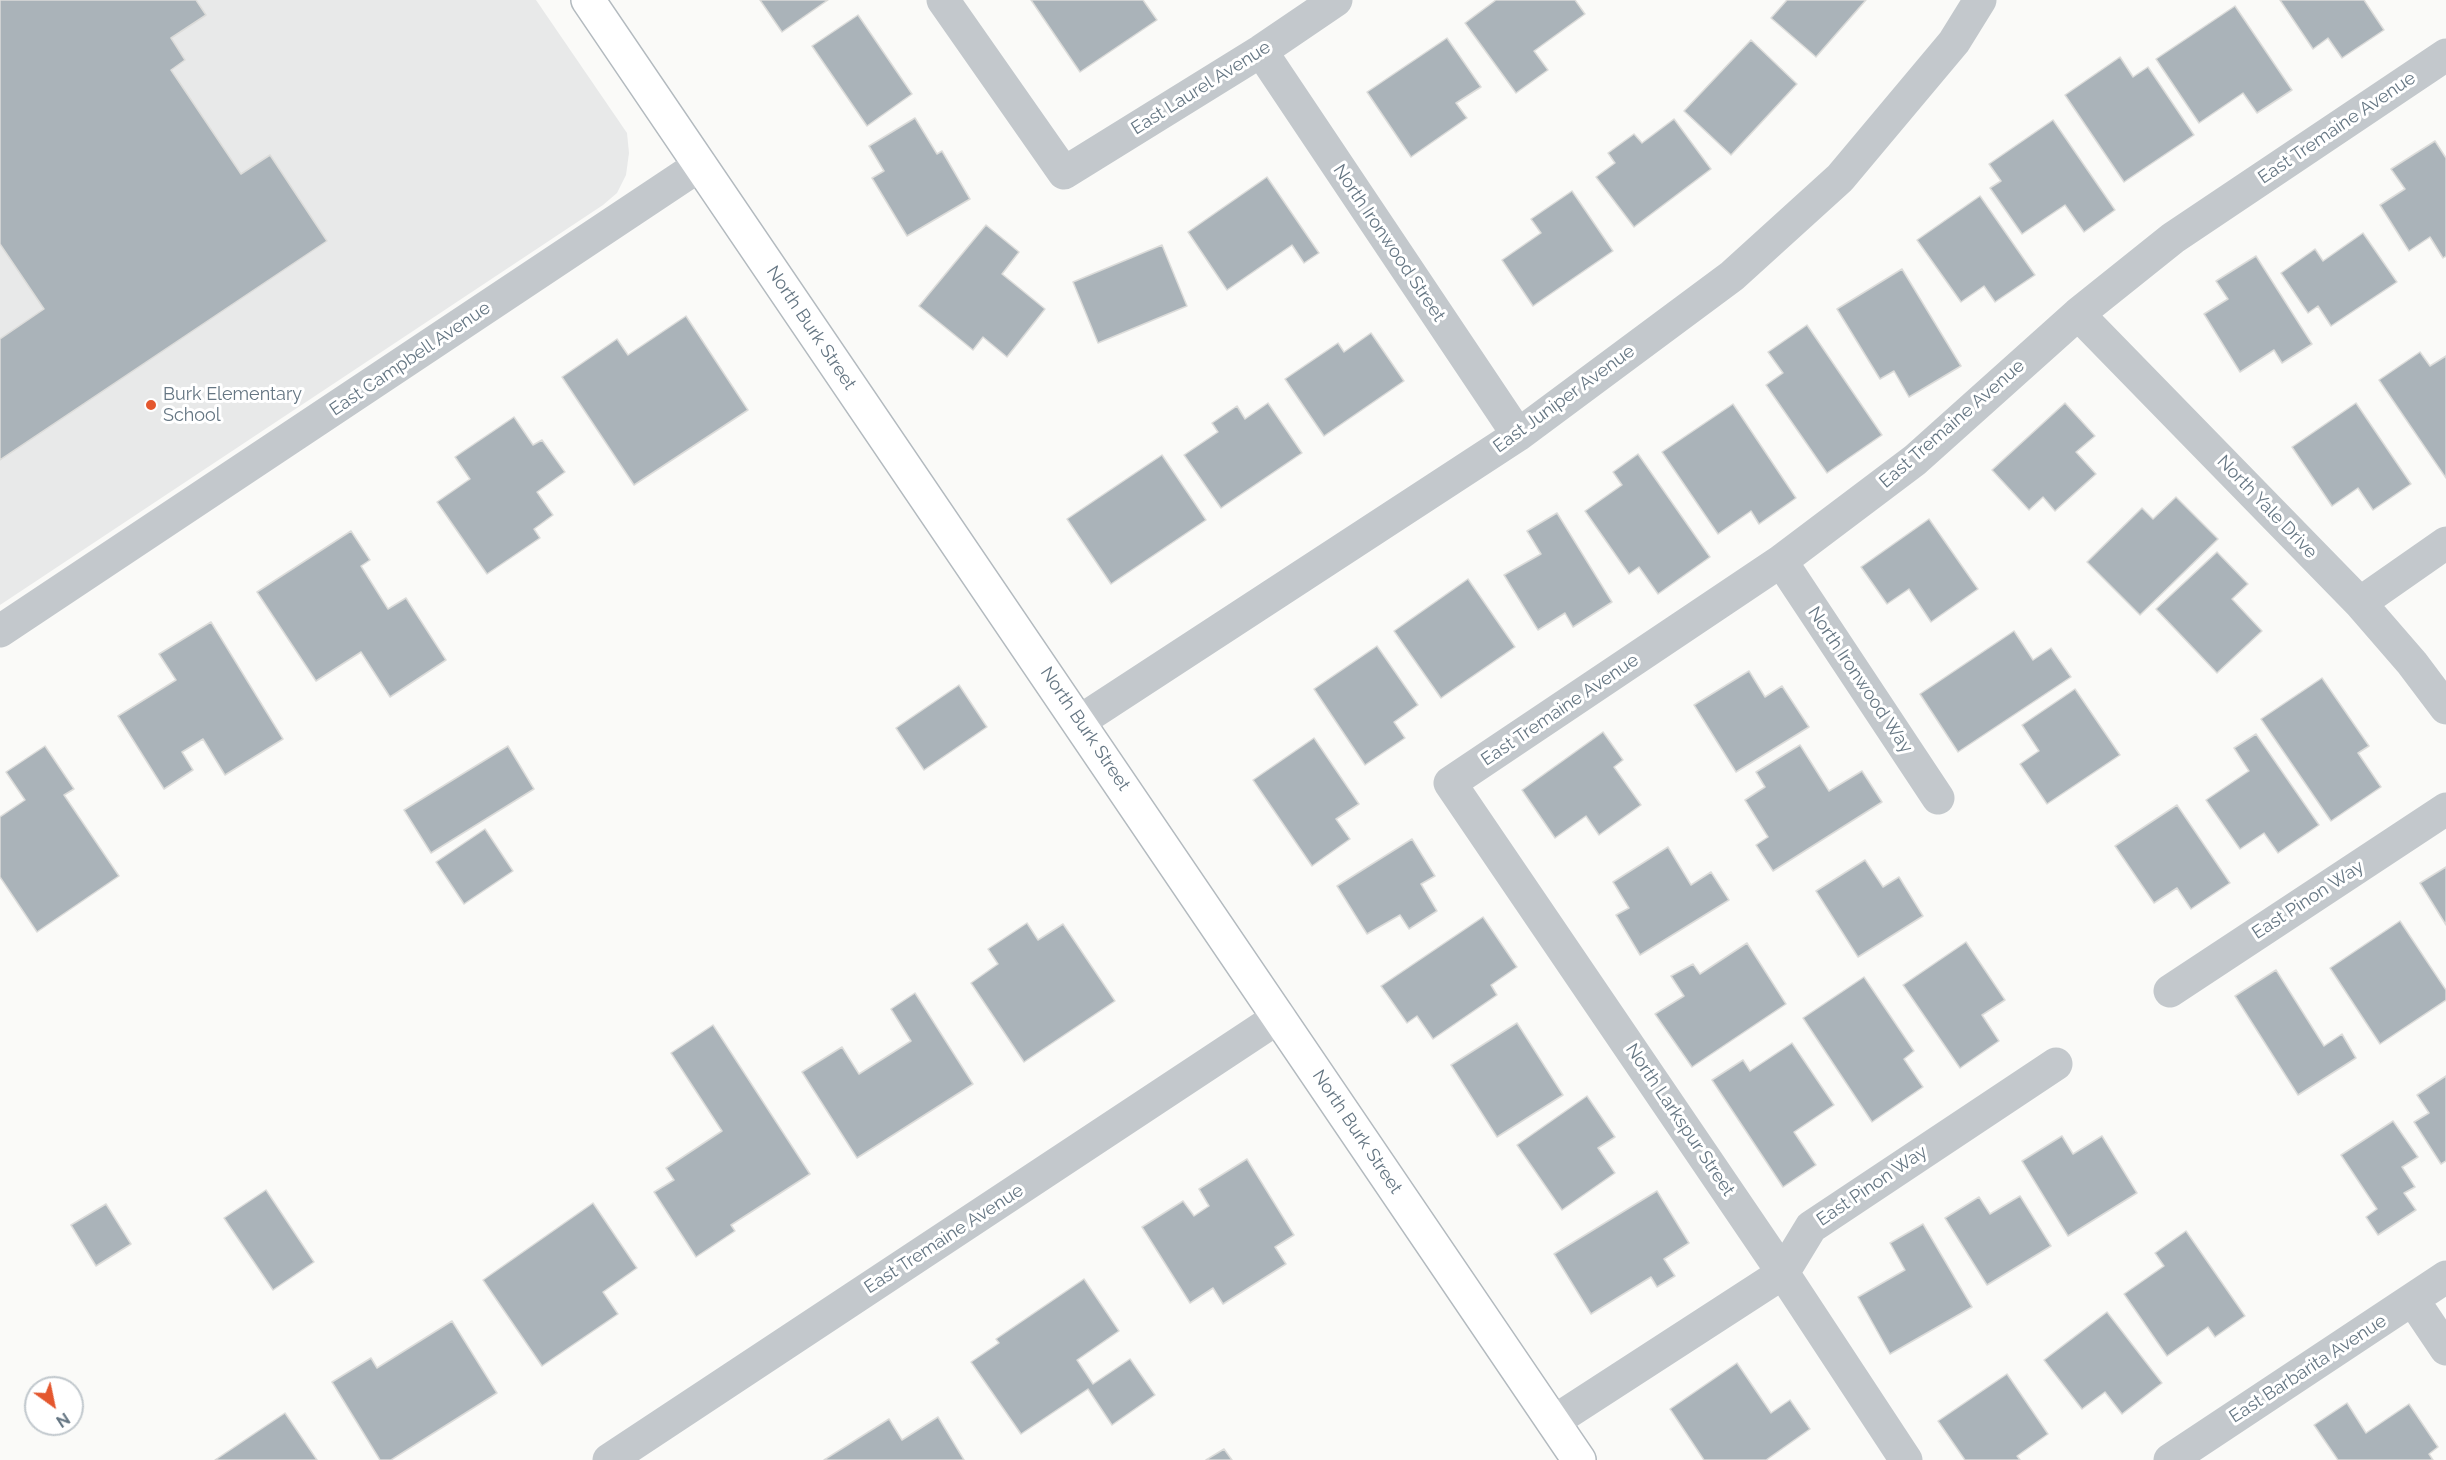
<!DOCTYPE html>
<style>
body{margin:0}
#map{position:relative;width:2446px;height:1460px;overflow:hidden;background:#fafaf8;font-family:Raleway,sans-serif}
canvas{display:block}
.north{position:absolute;left:24px;top:1376px;width:60px;height:60px;box-sizing:border-box;background:#fff;border:2px solid #c1c8cd;border-radius:50%;rotate:147deg;font-size:16px;font-weight:700;line-height:24px;text-align:center;color:#657683}
.north::after{content:'';display:block;margin:auto;width:21px;height:27px;background:#e4572e;clip-path:polygon(50% 0,100% 100%,50% 72%,0 100%)}
</style>
<div id="map">
<canvas width="2446" height="1460"></canvas>
<div class="north">N</div>
</div>
<script>
const ctx = document.querySelector('canvas').getContext('2d');
ctx.lineJoin = 'round';
function fill(path, color) { ctx.fillStyle = color; ctx.fill(path, 'evenodd'); }
function trace(path, color, width, dash) { ctx.strokeStyle = color; ctx.lineWidth = width; ctx.lineCap = dash ? 'butt' : 'round'; ctx.setLineDash(dash || []); ctx.stroke(path); }
function drawText(font, color, halo, rows, align = 'center') {
  ctx.font = font + ' Raleway,sans-serif'; ctx.lineWidth = 6; ctx.setLineDash([]); ctx.textBaseline = 'middle'; ctx.strokeStyle = halo; ctx.fillStyle = color; for (const [text, x, y, turn = 0] of rows) {
    ctx.save(); ctx.translate(x, y); ctx.rotate((+turn || 0) * Math.PI / 180); ctx.textAlign = isNaN(turn) ? turn : align; if (halo) ctx.strokeText(text, 0, 0); ctx.fillText(text, 0, 0); ctx.restore();
  }
}
const built = new Path2D(`
 M0,0H536L627,133L629,153L626,175L617,193L603,205L0,605Z`);
const building = new Path2D(`
 M0,0H196L206,15L171,38L185,60L171,70L241,174L270,155L327,241L0,460V339L44,309L0,244Z
 M760,0H828L782,32Z
 M1031,0H1143L1157,20L1080,72Z
 M1496,0H1575L1585,14L1534,51L1548,70L1516,93L1465,23Z
 M1787,0H1866L1816,57L1771,18Z
 M2280,0H2364L2384,30L2342,58L2328,38L2313,49Z
 M2235,6L2292,90L2257,113L2243,93L2199,123L2156,59Z
 M858,15L912,94L867,126L812,46Z
 M1447,38L1481,87L1456,103L1467,118L1411,157L1367,92Z
 M1751,40L1797,84L1731,155L1684,111Z
 M2120,57L2133,77L2148,67L2194,135L2124,182L2065,95Z
 M915,118L937,154L942,151L970,199L907,236L872,178L884,171L869,146Z
 M1674,119L1711,169L1634,227L1596,177L1615,163L1608,153L1634,134L1642,143Z
 M2053,120L2115,210L2084,232L2065,205L2022,234L1990,188L2001,181L1989,164Z
 M2435,141L2446,158V256L2443,258L2430,237L2409,251L2380,205L2405,189L2391,169Z
 M1267,177L1319,253L1304,263L1292,245L1227,290L1188,232Z
 M1572,191L1613,251L1533,306L1502,260L1541,233L1531,219Z
 M1980,196L2035,275L1995,302L1984,286L1961,302L1917,240Z
 M986,225L1019,252L1002,274L1045,309L1007,357L983,337L973,350L919,306Z
 M2363,233L2397,282L2331,326L2318,306L2308,313L2281,273L2315,249L2323,261Z
 M1162,245L1187,306L1098,343L1073,282Z
 M2256,256L2312,344L2282,363L2274,350L2240,372L2204,314L2228,299L2216,281Z
 M1902,269L1961,366L1909,397L1894,371L1880,379L1837,309Z
 M686,316L748,410L634,485L562,377L617,339L628,355Z
 M1807,325L1882,435L1827,473L1766,385L1783,373L1768,352Z
 M1371,333L1404,381L1324,436L1285,379L1338,343L1344,352Z
 M2420,352L2430,366L2446,356V478L2379,380Z
 M1268,403L1302,453L1221,508L1184,455L1218,432L1212,423L1237,406L1245,419Z
 M2065,403L2095,436L2076,452L2096,474L2055,511L2043,497L2029,510L1992,470Z
 M2356,403L2411,484L2373,510L2358,488L2332,506L2292,447Z
 M1733,404L1796,498L1759,524L1751,511L1718,534L1662,452Z
 M514,417L533,445L542,440L565,472L537,492L553,515L534,529L540,538L487,574L437,502L470,479L455,457Z
 M1638,454L1710,557L1658,594L1639,567L1629,574L1585,511L1622,485L1613,472Z
 M1162,455L1206,520L1111,584L1067,519Z
 M2176,497L2218,539L2140,615L2087,562L2142,508L2153,519Z
 M1557,513L1612,602L1573,627L1565,613L1538,630L1504,575L1541,554L1527,531Z
 M1929,519L1978,589L1931,622L1909,589L1887,604L1861,567Z
 M351,531L370,560L361,566L388,609L406,598L446,660L390,697L361,652L316,681L257,592Z
 M2217,552L2248,584L2232,599L2262,631L2217,673L2156,609Z
 M1468,579L1515,647L1441,698L1394,631Z
 M211,622L283,739L225,775L203,739L182,752L193,770L164,789L118,716L176,680L159,654Z
 M2014,631L2033,660L2051,648L2071,677L1958,752L1920,694Z
 M1377,646L1418,705L1394,722L1405,738L1365,765L1314,689Z
 M1749,671L1765,697L1782,686L1809,727L1736,772L1694,705Z
 M2322,678L2369,746L2358,753L2381,787L2331,821L2261,719Z
 M959,685L987,727L924,770L896,728Z
 M2075,689L2120,755L2047,804L2020,764L2039,751L2022,725Z
 M1603,732L1623,760L1614,767L1641,805L1599,835L1586,816L1555,838L1522,790Z
 M2256,734L2319,825L2278,853L2264,833L2240,849L2206,800L2249,771L2234,748Z
 M1314,738L1359,804L1336,819L1350,839L1312,866L1253,780Z
 M1800,745L1829,791L1862,771L1882,802L1773,871L1756,845L1768,837L1745,800L1765,787L1756,772Z
 M45,746L74,789L64,795L119,876L37,932L0,877V817L25,800L6,772Z
 M508,746L534,789L431,853L404,810Z
 M2177,805L2230,883L2191,909L2177,888L2154,903L2115,846Z
 M485,829L513,871L464,904L436,862Z
 M1412,839L1435,876L1421,884L1437,911L1409,929L1400,915L1367,934L1337,886Z
 M1668,847L1691,885L1711,872L1729,900L1640,955L1616,915L1629,908L1613,882Z
 M1865,860L1883,887L1899,877L1923,916L1858,957L1816,891Z
 M2446,867V925L2420,883Z
 M1483,917L1517,967L1491,985L1497,995L1433,1039L1417,1016L1407,1023L1381,986Z
 M2400,921L2446,990V1000L2380,1044L2330,968Z
 M1027,923L1038,940L1063,924L1115,1001L1024,1062L971,983L998,964L988,949Z
 M1966,942L2005,1000L1982,1015L1999,1041L1960,1068L1903,985Z
 M1747,943L1786,1004L1692,1067L1655,1014L1684,996L1671,976L1693,964L1700,974Z
 M2276,970L2324,1046L2342,1034L2356,1058L2298,1095L2235,996Z
 M1864,977L1914,1051L1904,1059L1923,1087L1872,1122L1803,1018Z
 M915,993L973,1084L857,1158L802,1072L842,1047L859,1074L911,1041L891,1009Z
 M1517,1023L1563,1095L1497,1137L1451,1065Z
 M713,1025L810,1174L731,1225L735,1231L696,1257L654,1192L674,1180L666,1168L722,1131L671,1053Z
 M1792,1043L1834,1105L1794,1132L1816,1165L1783,1187L1712,1080L1743,1060L1750,1071Z
 M2446,1076V1161L2441,1164L2414,1122L2429,1113L2417,1095Z
 M1587,1096L1615,1137L1598,1148L1615,1173L1562,1210L1517,1145Z
 M2393,1121L2418,1157L2402,1167L2415,1187L2404,1193L2416,1210L2378,1235L2366,1217L2377,1209L2341,1155Z
 M2062,1136L2073,1154L2102,1136L2137,1193L2068,1236L2022,1161Z
 M1247,1159L1294,1235L1275,1247L1286,1264L1223,1304L1213,1288L1190,1303L1142,1227L1183,1201L1194,1216L1209,1206L1199,1189Z
 M266,1190L314,1262L273,1290L224,1218Z
 M1657,1191L1689,1243L1664,1259L1675,1276L1657,1287L1651,1277L1591,1314L1554,1254Z
 M2020,1196L2051,1246L1987,1285L1945,1218L1979,1197L1990,1214Z
 M593,1203L637,1268L603,1292L618,1314L542,1366L483,1280Z
 M106,1204L131,1244L96,1266L71,1225Z
 M1923,1224L1972,1307L1890,1354L1858,1297L1905,1270L1890,1243Z
 M2186,1231L2245,1316L2215,1337L2208,1327L2167,1356L2124,1294L2164,1266L2155,1253Z
 M1084,1279L1119,1331L1077,1360L1093,1384L1130,1359L1155,1395L1112,1425L1088,1389L1021,1434L971,1362L999,1343L996,1339Z
 M2107,1312L2162,1383L2122,1414L2105,1392L2082,1409L2044,1360Z
 M452,1321L497,1393L391,1460H380L332,1382L371,1358L377,1368Z
 M1737,1363L1771,1413L1790,1400L1810,1429L1766,1460H1704L1670,1409Z
 M2007,1374L2048,1434L2017,1456L2020,1460H1965L1938,1421Z
 M2347,1403L2366,1433L2409,1404L2438,1447L2429,1454L2433,1460H2338L2314,1425Z
 M285,1413L317,1460H215Z
 M938,1417L964,1460H824L889,1419L902,1440Z
 M1224,1449L1232,1460H1206Z`);
const street = new Path2D(`
 M943,0L1064,173L1261,51L1336,0
 M1261,51L1518,435
 M2078,314L2360,603L2412,663L2446,708
 M1781,561L1938,798
 M2360,603L2446,543
 M0,631L700,165
 M1080,721L1518,435L1732,276L1840,178L1954,42L1980,0
 M2170,991L2446,809
 M2413,1300L2446,1349
 M1553,1422L1783,1273L1811,1227L2056,1064
 M609,1460L1279,1017
 M1906,1460L1783,1273L1450,783L1781,561L1915,460L2078,314L2173,238L2446,55
 M2170,1460L2446,1277`);
const secondary = new Path2D(`
 M588,0L1579,1460`);
const markers = [
 [151,405,6,"#e4572e"]
];
const streetNames = [
 ["East Laurel Avenue",1201,88,-32],
 ["East Tremaine Avenue",2337,128,-34],
 ["North Ironwood Street",1389,243,56],
 ["North Burk Street",811,328,56],
 ["East Campbell Avenue",410,359,-34],
 ["East Juniper Avenue",1564,399,-36],
 ["East Tremaine Avenue",1952,424,-41],
 ["North Yale Drive",2267,507,46],
 ["North Ironwood Way",1860,680,56],
 ["East Tremaine Avenue",1560,710,-34],
 ["North Burk Street",1085,729,56],
 ["East Pinon Way",2308,900,-33],
 ["North Larkspur Street",1680,1120,56],
 ["North Burk Street",1357,1132,56],
 ["East Pinon Way",1872,1186,-34],
 ["East Tremaine Avenue",944,1239,-33],
 ["East Barbarita Avenue",2308,1369,-33]
];
const poiNames = [
 ["Burk Elementary",163,395],
 ["School",163,416]
];
fill(built, '#e8e9e9');
fill(building, '#aab3b9');
trace(building, '#dcdcda', 1.5);
trace(secondary, '#b3babf', 36);
trace(street, '#c3c8cc', 33);
trace(secondary, '#fff', 33);
for (const [x, y, r, color] of markers) { const dot = new Path2D(); dot.arc(x, y, r, 0, 2 * Math.PI); ctx.fillStyle = color; ctx.fill(dot); trace(dot, '#fff', 2); }
drawText('18px', '#657683', '#fff', streetNames);
drawText('18px', '#657683', '#fff', poiNames, 'left');
</script>
